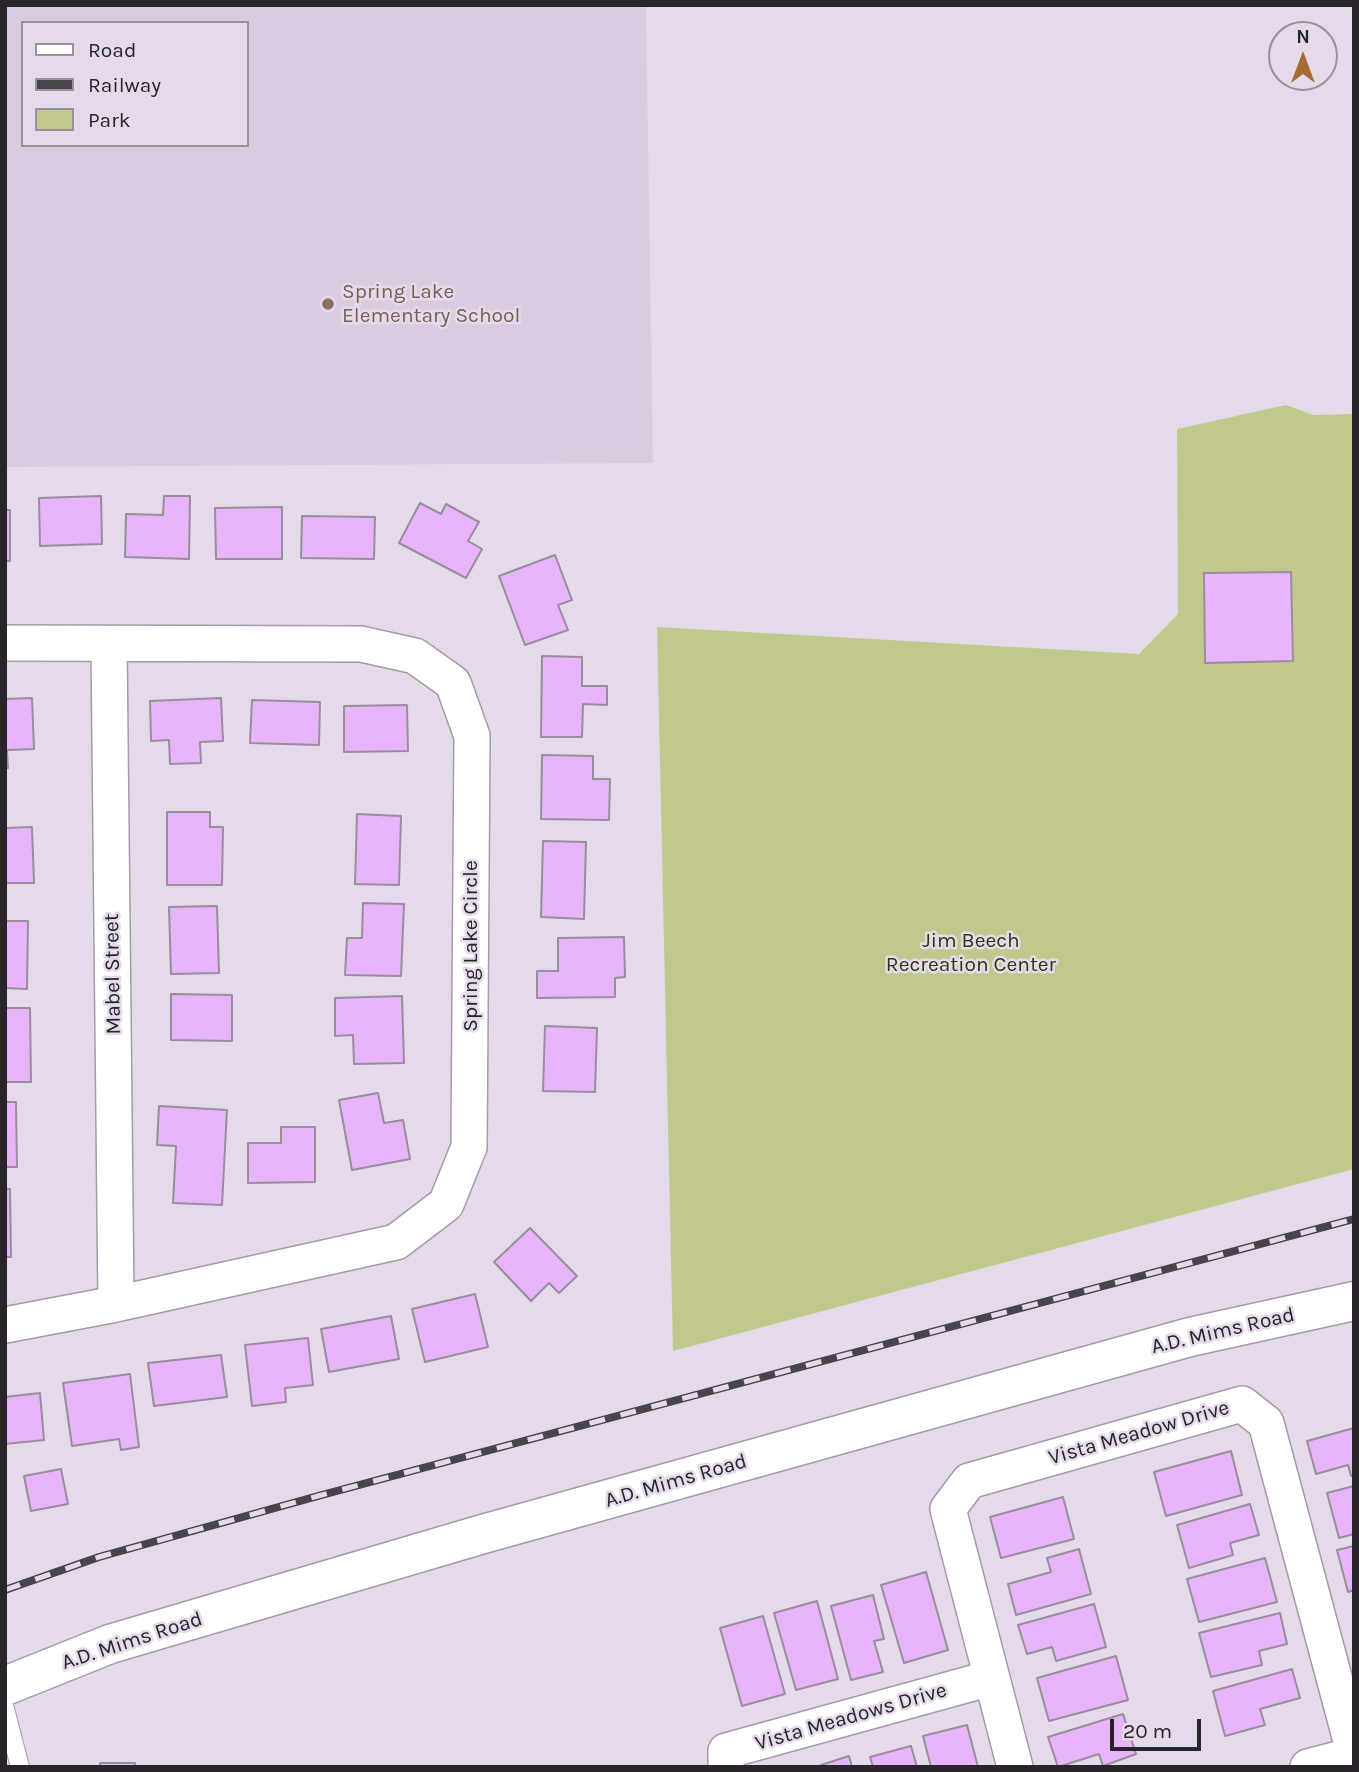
<!DOCTYPE html>
<style>
body{margin:0}
#map{position:relative;width:1359px;height:1772px;overflow:hidden;background:#e5dae9;font-family:Karla,sans-serif}
canvas{display:block}
.frame{position:absolute;inset:0;border:7px solid #282429;pointer-events:none}
.legend{position:absolute;left:21px;top:21px;width:228px;height:126px;box-sizing:border-box;background:#e5dae9;border:2px solid #99919c;margin:0;padding:9px 12px;list-style:none;font-size:21px;color:#282429}
.legend li{display:flex;align-items:center;gap:14px;height:35px}
.legend b{width:35px;border:2px solid #99919c}
.north{position:absolute;left:1268px;top:21px;width:70px;height:70px;box-sizing:border-box;background:#e5dae9;border:2px solid #99919c;border-radius:50%;rotate:0deg;font-size:19px;font-weight:700;line-height:28px;text-align:center;color:#282429}
.north::after{content:'';display:block;margin:auto;width:24px;height:32px;background:#a86b2f;clip-path:polygon(50% 0,100% 100%,50% 72%,0 100%)}
.scale{position:absolute;left:1110px;top:1719px;width:91px;height:32px;box-sizing:border-box;border:4px solid #282429;border-top:0;padding-left:9px;font-size:21px;line-height:24px;white-space:nowrap;color:#282429;-webkit-text-stroke:5px #e5dae9;paint-order:stroke}
</style>
<div id="map">
<canvas width="1359" height="1772"></canvas>
<div class="frame"></div>
<ul class="legend">
<li><b style="height:9px;background:#fff"></b>Road</li>
<li><b style="height:9px;background:#49444b"></b>Railway</li>
<li><b style="height:19px;background:#c2c88b"></b>Park</li>
</ul>
<div class="north">N</div>
<div class="scale">20 m</div>
</div>
<script>
const ctx = document.querySelector('canvas').getContext('2d');
ctx.lineJoin = 'round';
function fill(path, color) { ctx.fillStyle = color; ctx.fill(path, 'evenodd'); }
function trace(path, color, width, dash) { ctx.strokeStyle = color; ctx.lineWidth = width; ctx.lineCap = dash ? 'butt' : 'round'; ctx.setLineDash(dash || []); ctx.stroke(path); }
function drawText(font, color, halo, rows, align = 'center') {
  ctx.font = font + ' Karla,sans-serif'; ctx.lineWidth = 5; ctx.setLineDash([]); ctx.textBaseline = 'middle'; ctx.strokeStyle = halo; ctx.fillStyle = color; for (const [text, x, y, turn = 0] of rows) {
    ctx.save(); ctx.translate(x, y); ctx.rotate((+turn || 0) * Math.PI / 180); ctx.textAlign = isNaN(turn) ? turn : align; if (halo) ctx.strokeText(text, 0, 0); ctx.fillText(text, 0, 0); ctx.restore();
  }
}
const built = new Path2D(`
 M5,5H646L653,463L5,467ZM23,23H247V145H23Z`);
const green = new Path2D(`
 M1286,405L1313,415L1354,414V1169L673,1351L657,627L1139,654L1178,614L1177,429Z`);
const building = new Path2D(`
 M101,496L102,544L40,546L39,498Z
 M164,496H190L189,559L125,557L126,514L163,515Z
 M420,503L441,514L446,504L479,522L468,541L482,549L466,578L399,543Z
 M282,507V559H216L215,508Z
 M5,510H10V561H5Z
 M302,516L375,517L374,559L301,558Z
 M555,555L572,600L558,605L568,630L525,645L499,576Z
 M1291,572L1293,661L1205,663L1204,573Z
 M542,656L582,657V686H607V705L583,704L582,737H541Z
 M32,698L34,749L7,750L8,768H5V699Z
 M221,698L223,741L200,742L201,763L170,764L169,740L151,741L150,701Z
 M252,700L320,702L319,745L250,743Z
 M407,705L408,751L344,752V706Z
 M542,755L593,756V779H610L609,820L541,819Z
 M167,812H210V827H223L222,885H167Z
 M357,814L401,816L399,885L355,884Z
 M32,827L34,883H5V828Z
 M543,841L586,842L584,919L541,917Z
 M363,903L404,904L401,976L345,975L347,938H362Z
 M217,906L219,973L171,974L169,907Z
 M5,921H28L27,989L5,988Z
 M624,937L625,977L615,978V997L537,998V971H558V938Z
 M171,994L232,995V1041L171,1040Z
 M402,996L404,1063L354,1064L353,1035L335,1036V998Z
 M5,1008H30L31,1082H5Z
 M545,1026L597,1028L595,1092L543,1091Z
 M378,1093L384,1123L403,1120L410,1159L352,1170L339,1100Z
 M5,1102H16L17,1167H5Z
 M159,1106L227,1110L222,1205L173,1203L176,1146L157,1145Z
 M281,1127H315V1182L248,1183V1143H281Z
 M5,1189H10L11,1257H5Z
 M530,1228L577,1276L559,1293L549,1283L531,1301L494,1262Z
 M475,1294L488,1347L425,1362L412,1309Z
 M391,1316L399,1359L329,1372L321,1329Z
 M308,1338L313,1385L285,1388L286,1402L252,1406L245,1345Z
 M221,1355L227,1397L154,1406L148,1363Z
 M130,1374L139,1447L121,1450L119,1439L72,1446L63,1383Z
 M40,1393L44,1440L5,1444V1397Z
 M1354,1428V1475L1351,1476L1348,1465L1316,1474L1307,1441Z
 M1231,1451L1242,1495L1166,1516L1154,1472Z
 M61,1469L68,1504L31,1511L24,1476Z
 M1354,1486V1534L1339,1538L1327,1493Z
 M1063,1497L1074,1539L1001,1558L990,1517Z
 M1250,1504L1259,1535L1230,1543L1233,1555L1189,1568L1177,1525Z
 M1354,1546V1590L1348,1592L1337,1550Z
 M1079,1549L1091,1594L1016,1615L1008,1584L1051,1572L1047,1558Z
 M1265,1558L1277,1602L1199,1622L1187,1579Z
 M926,1572L948,1650L904,1663L881,1585Z
 M873,1595L884,1639L874,1641L883,1672L851,1680L831,1606Z
 M817,1601L838,1679L796,1690L774,1613Z
 M1094,1604L1106,1647L1056,1661L1052,1647L1027,1654L1018,1625Z
 M1280,1613L1287,1644L1259,1651L1262,1665L1211,1677L1199,1633Z
 M763,1616L785,1694L742,1706L720,1628Z
 M1116,1656L1128,1700L1049,1721L1037,1678Z
 M1292,1669L1300,1698L1260,1709L1265,1725L1225,1736L1213,1691Z
 M1123,1714L1136,1754L1103,1766L1099,1754L1058,1767L1048,1737Z
 M967,1725L978,1767H931L923,1736Z
 M911,1746L917,1767H873L870,1757Z
 M849,1756L852,1767H821V1765Z
 M100,1763H135V1767H100Z`);
const lane = new Path2D(`
 M5,1709L20,1767`);
const street = new Path2D(`
 M5,643L361,644L415,656L453,683L472,736L469,1147L446,1204L396,1242L116,1304L5,1325
 M109,644L116,1304
 M726,1767V1751L991,1678
 M1015,1767L948,1509L969,1481L1242,1404L1266,1423L1354,1752
 M1308,1767L1354,1755`);
const secondary = new Path2D(`
 M5,1686L110,1644L483,1534L1190,1337L1354,1301`);
const rail = new Path2D(`
 M5,1590L99,1557L318,1496L1354,1219`);
const markers = [
 [328,304,7,"#8d6e63"]
];
const educationNames = [
 ["Spring Lake",342,292],
 ["Elementary School",342,316]
];
const parkNames = [
 ["Jim Beech",971,941],
 ["Recreation Center",971,965]
];
const streetNames = [
 ["Spring Lake Circle",471,946,-90],
 ["Mabel Street",113,974,-91],
 ["A.D. Mims Road",1223,1331,-13],
 ["Vista Meadow Drive",1139,1433,-16],
 ["A.D. Mims Road",676,1481,-16],
 ["A.D. Mims Road",132,1641,-18],
 ["Vista Meadows Drive",851,1717,-16]
];
fill(built, '#dacce0');
fill(green, '#c2c88b');
fill(building, '#e8b5fa');
trace(building, '#988e9c', 2);
trace(lane, '#a49aa8', 20);
trace(street, '#a49aa8', 38);
trace(secondary, '#a49aa8', 41);
trace(lane, '#fff', 18);
trace(street, '#fff', 35);
trace(secondary, '#fff', 38);
trace(rail, '#49444b', 8);
trace(rail, '#e5dae9', 5, [16]);
for (const [x, y, r, color] of markers) { const dot = new Path2D(); dot.arc(x, y, r, 0, 2 * Math.PI); ctx.fillStyle = color; ctx.fill(dot); trace(dot, '#e5dae9', 2.5); }
drawText('21px', '#785e54', '#e5dae9', educationNames, 'left');
drawText('21px', '#31340f', '#e5dae9', parkNames);
drawText('21px', '#282429', '#e5dae9', streetNames);
</script>
